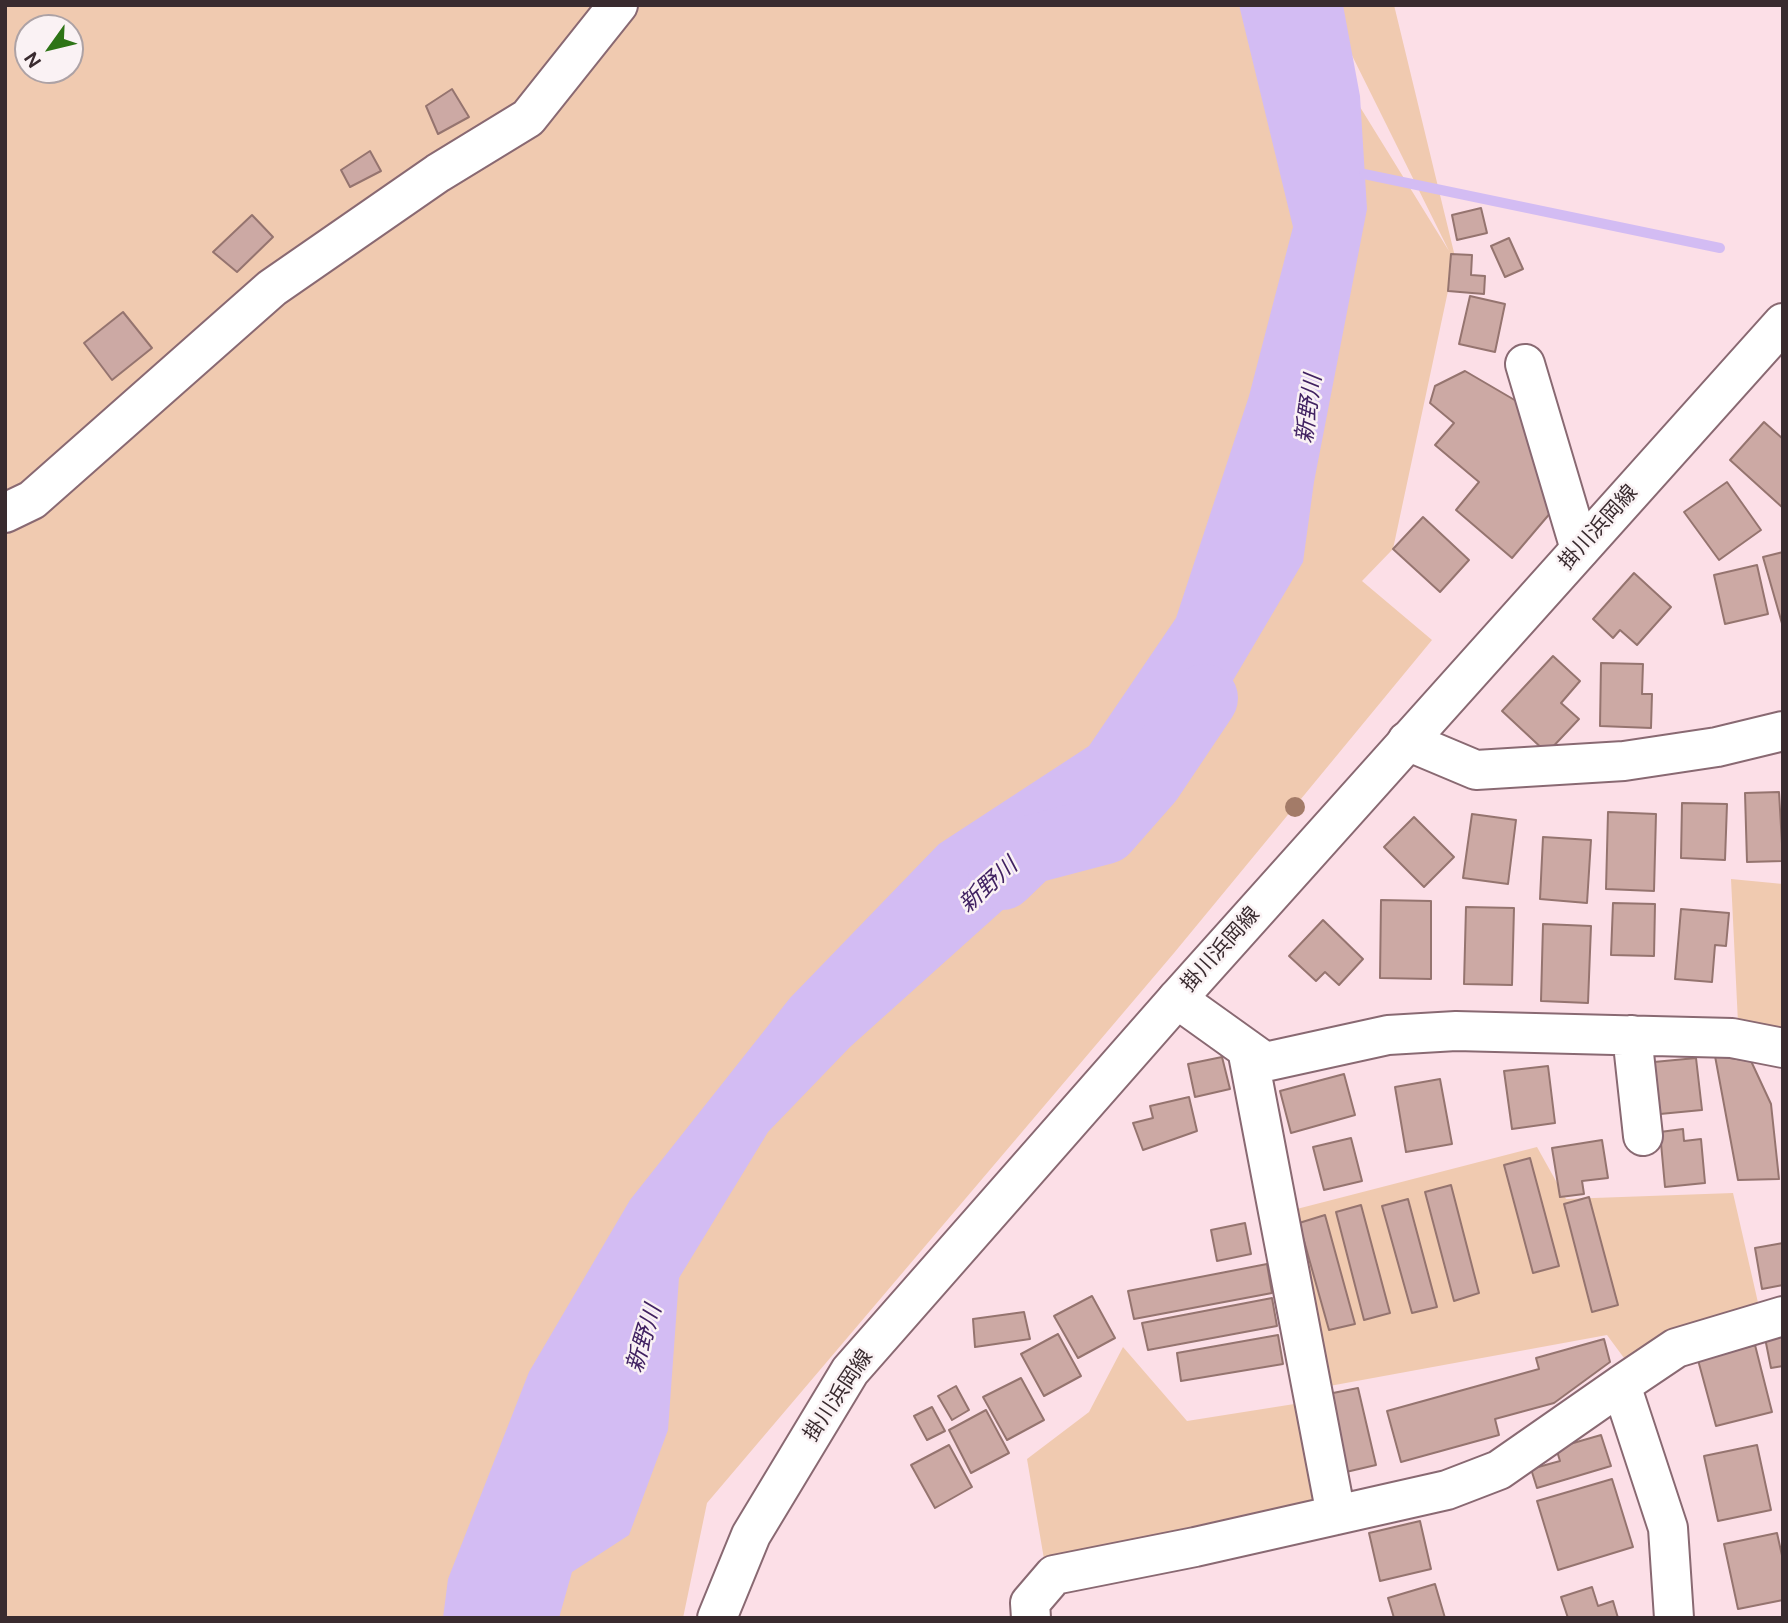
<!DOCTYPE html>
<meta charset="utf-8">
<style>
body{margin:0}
#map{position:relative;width:1788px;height:1623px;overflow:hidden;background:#fcdfe7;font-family:"DM Sans",sans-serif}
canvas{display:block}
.frame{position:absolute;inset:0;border:7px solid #392b2f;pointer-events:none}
.north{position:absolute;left:14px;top:14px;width:70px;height:70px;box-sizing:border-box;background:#faf2f4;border:2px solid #ada2a5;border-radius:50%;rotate:236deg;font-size:19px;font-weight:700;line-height:28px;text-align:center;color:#392b2f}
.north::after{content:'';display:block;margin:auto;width:24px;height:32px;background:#2d7416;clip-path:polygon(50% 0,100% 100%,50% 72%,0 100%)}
</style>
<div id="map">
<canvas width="1788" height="1623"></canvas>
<div class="frame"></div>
<div class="north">N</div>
</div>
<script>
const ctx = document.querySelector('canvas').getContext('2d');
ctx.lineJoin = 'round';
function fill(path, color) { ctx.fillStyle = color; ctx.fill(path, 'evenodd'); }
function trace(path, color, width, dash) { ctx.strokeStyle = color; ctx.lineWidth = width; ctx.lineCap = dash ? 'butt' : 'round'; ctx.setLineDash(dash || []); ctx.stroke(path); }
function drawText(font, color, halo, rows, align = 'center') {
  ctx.font = font + ' "DM Sans","Noto Sans JP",sans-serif'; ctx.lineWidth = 5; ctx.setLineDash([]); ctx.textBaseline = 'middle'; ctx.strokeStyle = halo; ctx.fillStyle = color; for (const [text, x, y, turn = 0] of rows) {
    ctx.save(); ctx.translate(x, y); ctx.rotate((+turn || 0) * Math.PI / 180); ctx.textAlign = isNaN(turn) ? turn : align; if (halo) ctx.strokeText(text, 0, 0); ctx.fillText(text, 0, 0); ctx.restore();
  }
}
const green = new Path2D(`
 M5,5H1297L1449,251L1327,5H1394L1457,265L1448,291L1393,549L1362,581L1432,640L1174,953L707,1503L683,1618H5ZM28,28H70V70H28Z
 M1731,879L1783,884V1032L1738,1023Z
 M1537,1147L1566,1199L1733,1193L1759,1307L1624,1358L1607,1335L1324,1387L1289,1211Z
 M1123,1347L1187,1421L1307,1402L1327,1497L1044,1559L1027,1459L1089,1412Z`);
const water = new Path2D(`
 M1239,5H1343L1360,96L1367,209L1314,482L1303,562L1212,716L1152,776L850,1047L768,1132L679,1278L668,1430L629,1535L572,1572L559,1618H443L448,1579L529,1372L630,1200L790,998L939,844L1089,746L1176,618L1249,396L1293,227Z`);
const stream = new Path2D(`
 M1364,174L1720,248`);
const river = new Path2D(`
 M1002,876L1029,850L1105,830L1149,780L1204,698`);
const building = new Path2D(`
 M452,89L469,117L438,134L426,106Z
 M370,151L381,171L350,187L341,170Z
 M1481,208L1487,233L1457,240L1452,215Z
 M252,215L273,237L237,272L213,252Z
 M1509,238L1523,269L1505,277L1491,246Z
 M1451,254L1472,255L1471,275L1485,276L1484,294L1448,291Z
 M1470,296L1505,304L1495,352L1459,344Z
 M123,312L152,348L112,380L84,343Z
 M1465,371L1518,402L1552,511L1512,558L1456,510L1479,482L1435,445L1454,423L1430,403L1435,386Z
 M1764,422L1783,439V508L1730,460Z
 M1727,482L1761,530L1719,560L1684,512Z
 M1423,517L1469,560L1440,592L1393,549Z
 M1783,552V627L1763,557Z
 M1757,565L1768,614L1725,624L1714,575Z
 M1634,573L1671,607L1637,645L1620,630L1613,638L1593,619Z
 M1553,656L1580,681L1561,703L1579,719L1547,753L1502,711Z
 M1601,663L1643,664L1642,694H1652L1651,728L1600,726Z
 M1779,792L1783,861L1747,862L1745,793Z
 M1682,803L1727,804L1725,860L1681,858Z
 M1608,812L1656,814L1654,891L1606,889Z
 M1472,814L1516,820L1508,884L1463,878Z
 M1414,817L1454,857L1424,887L1384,847Z
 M1543,837L1591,840L1587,903L1540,899Z
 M1381,900L1431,901V979L1380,978Z
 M1613,903L1655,904L1654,956L1611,955Z
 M1466,907L1514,908L1512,985L1464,984Z
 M1681,909L1729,913L1726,946L1715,945L1712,982L1675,979Z
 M1323,920L1363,959L1339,985L1325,972L1316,981L1289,956Z
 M1543,924L1591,926L1588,1003L1541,1001Z
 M1715,1056L1751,1061L1771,1104L1779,1179L1738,1180Z
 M1222,1057L1230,1089L1195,1097L1188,1064Z
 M1696,1058L1702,1110L1660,1114L1654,1062Z
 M1548,1066L1555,1123L1512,1129L1504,1071Z
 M1344,1074L1355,1115L1291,1133L1280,1091Z
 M1440,1079L1452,1144L1406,1152L1395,1087Z
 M1189,1097L1197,1131L1143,1150L1133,1123L1153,1118L1150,1106Z
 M1683,1129L1684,1141L1701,1139L1705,1183L1665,1187L1660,1132Z
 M1351,1138L1362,1181L1324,1190L1313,1147Z
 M1602,1140L1608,1178L1582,1181L1584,1194L1560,1197L1552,1148Z
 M1530,1158L1559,1266L1533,1273L1504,1165Z
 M1451,1185L1479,1293L1454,1301L1425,1192Z
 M1589,1197L1618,1305L1592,1312L1564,1204Z
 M1408,1199L1437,1307L1412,1313L1382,1206Z
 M1361,1205L1390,1313L1364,1320L1336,1212Z
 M1325,1215L1355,1324L1329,1330L1299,1223Z
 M1245,1223L1251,1254L1217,1261L1211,1230Z
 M1783,1243V1285L1762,1289L1755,1248Z
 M1267,1264L1272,1293L1134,1319L1128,1291Z
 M1092,1296L1115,1338L1078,1358L1054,1316Z
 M1272,1298L1277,1326L1148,1350L1142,1323Z
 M1024,1312L1030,1339L975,1347L973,1319Z
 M1058,1334L1081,1376L1044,1396L1021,1354Z
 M1278,1335L1283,1364L1181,1381L1177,1353Z
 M1783,1335V1366L1771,1368L1765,1338Z
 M1604,1339L1610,1362L1554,1403L1495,1419L1499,1435L1401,1462L1387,1411L1539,1369L1536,1358Z
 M1755,1345L1772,1412L1716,1426L1698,1360Z
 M1021,1378L1044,1420L1007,1440L983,1397Z
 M956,1386L969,1410L952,1420L938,1396Z
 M1358,1388L1376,1465L1346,1472L1328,1394Z
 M932,1407L945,1431L927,1440L914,1416Z
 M986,1410L1009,1453L971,1473L949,1430Z
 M1601,1435L1611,1466L1537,1488L1531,1469L1560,1461L1556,1448Z
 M949,1445L972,1487L935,1508L911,1465Z
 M1757,1445L1771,1510L1718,1521L1704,1456Z
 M1612,1479L1633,1547L1558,1570L1537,1501Z
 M1420,1521L1431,1569L1380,1581L1369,1533Z
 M1777,1533L1783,1560V1600L1738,1609L1724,1544Z
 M1435,1584L1445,1618H1394L1388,1598Z
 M1592,1587L1598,1606L1613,1601L1618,1618H1568L1561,1597Z`);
const minor = new Path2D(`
 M1525,364L1580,549
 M5,513L32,500L272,288L438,173L528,118L618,5
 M1407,741L1476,770L1624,761L1717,747L1783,731
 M1177,999L1265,1062L1388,1035L1456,1031L1732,1038L1783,1048
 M1632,1035L1643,1136
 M1247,1049L1336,1515
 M1031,1618L1030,1603L1054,1575L1195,1547L1447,1490L1499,1470L1621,1385
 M1674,1618L1668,1528L1621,1385L1676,1348L1783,1316`);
const major = new Path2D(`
 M717,1618L751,1535L850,1371L1177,999L1783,323`);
const trees = [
 [1295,807]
];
const streetNames = [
 ["掛川浜岡線",1599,528,-48],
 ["掛川浜岡線",1221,950,-48],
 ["掛川浜岡線",839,1396,-56]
];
const waterNames = [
 ["新野川",1310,409,-82],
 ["新野川",989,886,-42],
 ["新野川",645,1339,-73]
];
fill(green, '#f0cab0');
fill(water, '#d3bcf3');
trace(stream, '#d3bcf3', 10);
trace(river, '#d3bcf3', 68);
fill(building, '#cca9a4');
trace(building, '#95746f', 2);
trace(minor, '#896972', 42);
trace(major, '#896972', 42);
trace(minor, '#fff', 38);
trace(major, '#fff', 38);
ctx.fillStyle = '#a37b68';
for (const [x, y] of trees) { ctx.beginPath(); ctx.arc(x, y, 10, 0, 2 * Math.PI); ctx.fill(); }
drawText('21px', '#392b2f', '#faf2f4', streetNames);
drawText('italic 23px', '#412262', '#faf2f4', waterNames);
</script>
